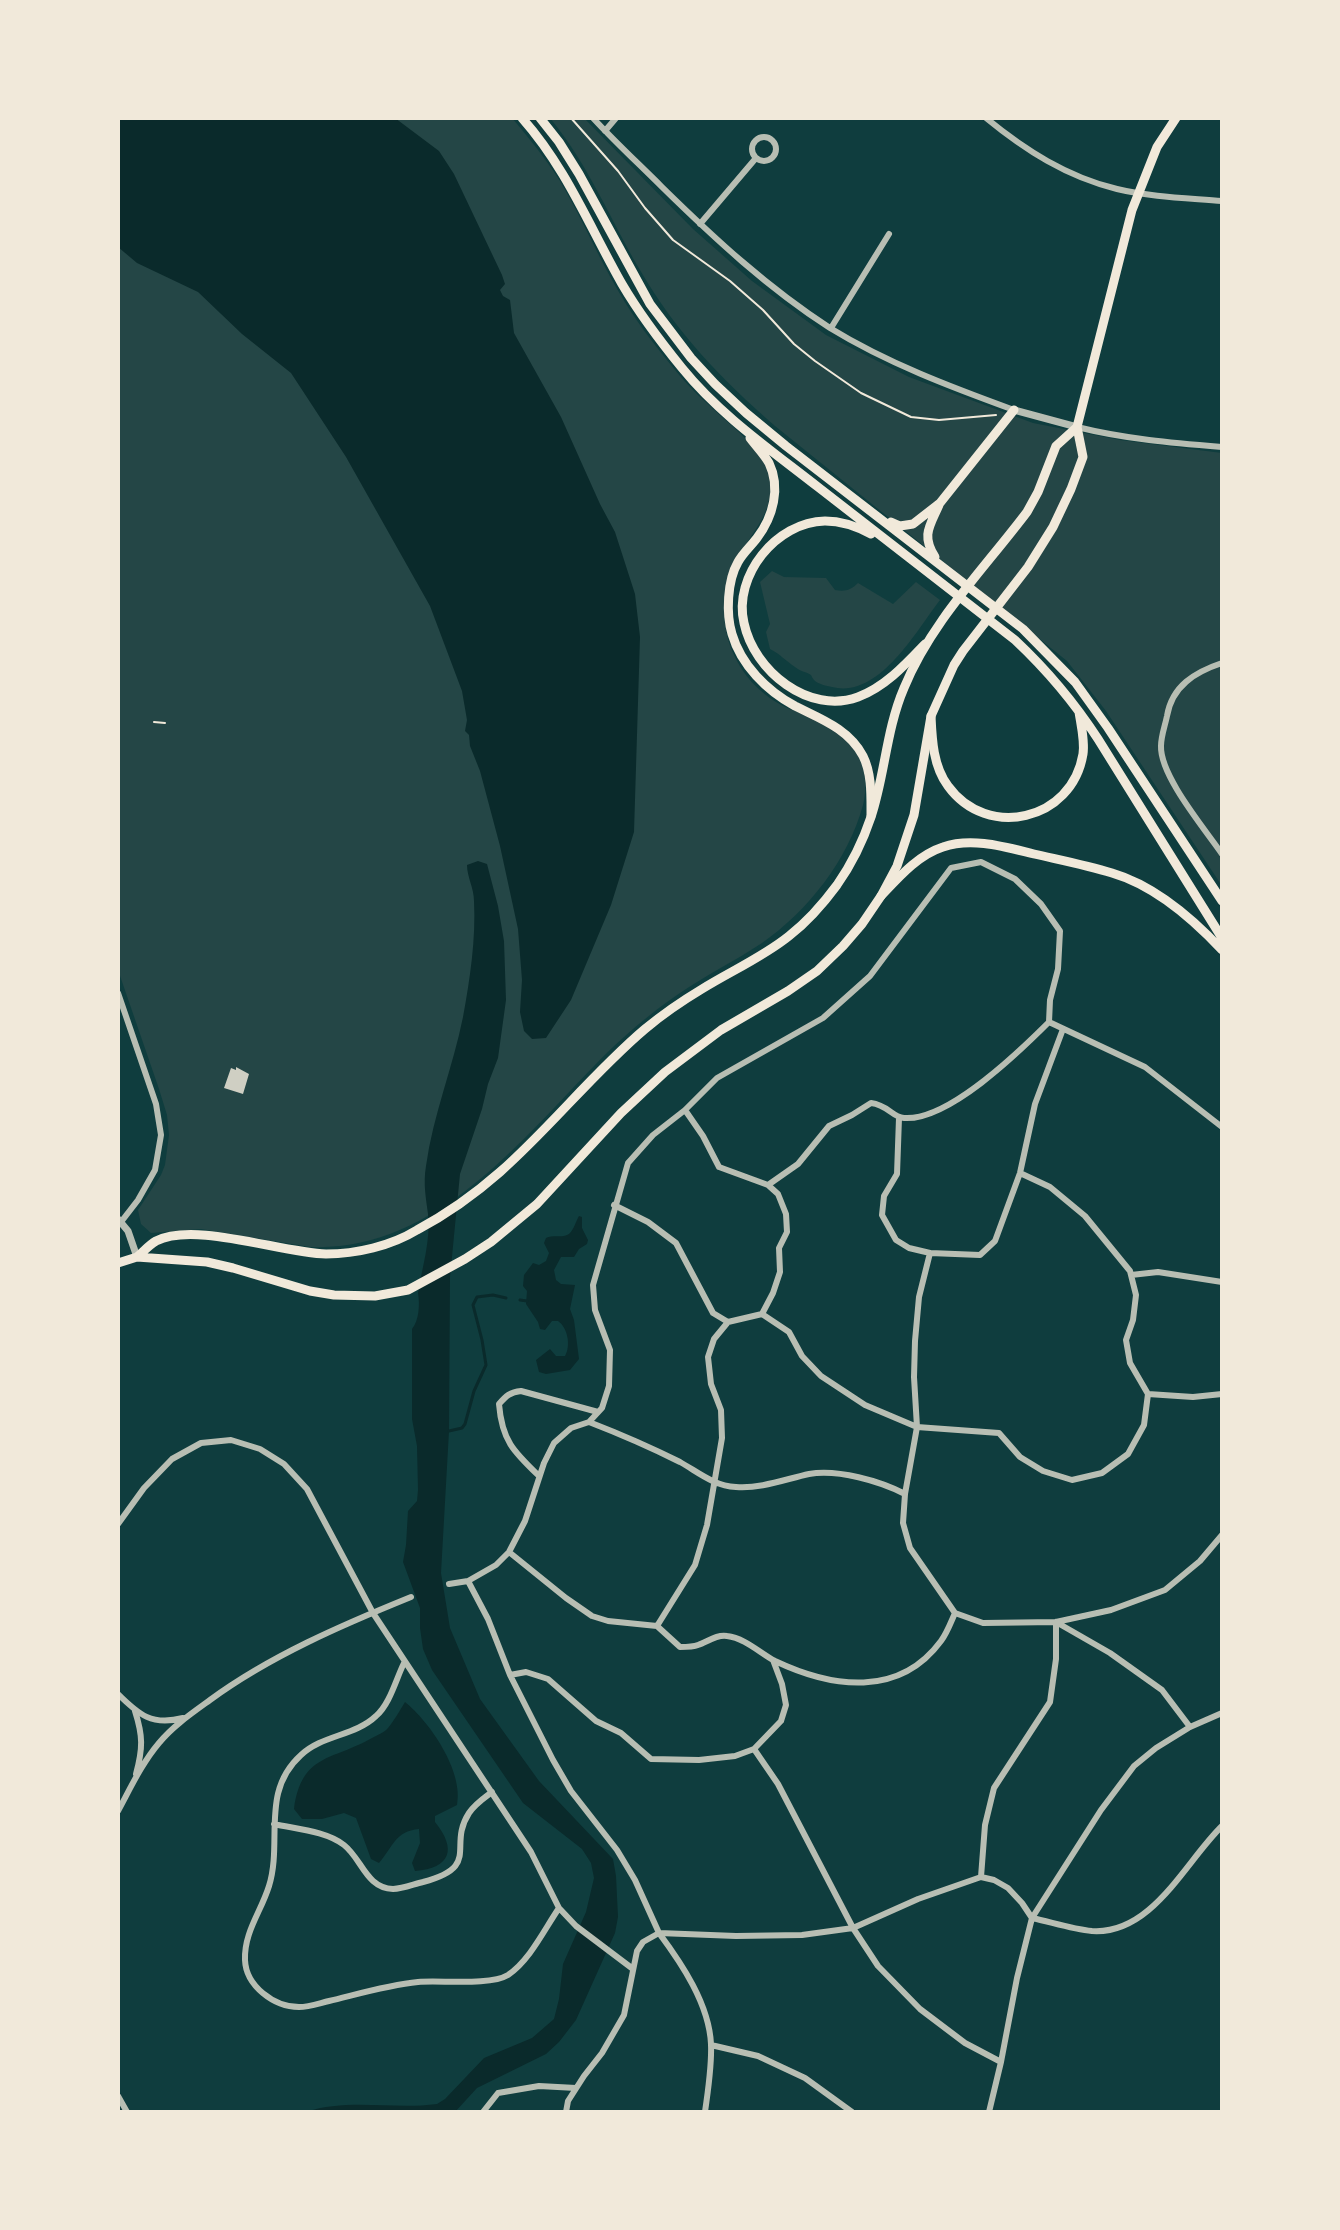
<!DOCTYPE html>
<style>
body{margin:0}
#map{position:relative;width:1340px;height:2230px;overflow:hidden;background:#0f3d3e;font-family:Quicksand,sans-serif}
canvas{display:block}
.frame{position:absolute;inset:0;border:120px solid #f1e9da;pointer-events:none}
</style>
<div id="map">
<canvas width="1340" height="2230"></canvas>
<div class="frame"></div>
</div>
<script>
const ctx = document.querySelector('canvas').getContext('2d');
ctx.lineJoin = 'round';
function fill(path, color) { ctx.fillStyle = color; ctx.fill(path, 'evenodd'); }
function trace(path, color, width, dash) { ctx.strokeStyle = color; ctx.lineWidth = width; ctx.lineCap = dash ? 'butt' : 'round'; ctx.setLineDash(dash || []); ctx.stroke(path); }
const green = new Path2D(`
 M118,118H512C529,138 546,159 560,181C582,218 598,257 620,294C634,318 652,342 671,365C682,379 695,393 709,405C730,426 762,446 769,477C776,510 753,530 739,556C722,587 719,623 734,655C743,675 758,691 776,702C792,712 811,715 827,725C856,742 872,771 863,805C848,860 808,911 762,943C735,961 706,975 680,993C649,1014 621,1038 595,1065C518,1144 433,1252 310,1247L201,1229L151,1233L141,1224L138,1210L161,1175L165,1165L169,1135L167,1115L159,1089L118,970Z
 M550,118H584L693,229L752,281L826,335L909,377L1033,423L1120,440L1222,453V886L1106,711L1067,661L775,426C722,380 675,331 640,270C610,219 588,164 550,118Z
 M772,571L784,577L826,578L835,590C845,592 851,590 858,583L893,604L916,582L940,600C916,631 879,699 832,687C827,686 818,684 814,680C813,679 812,677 811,675C807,672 799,671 795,667C786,661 780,654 770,649L766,632L770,624L760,582Z`);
const water = new Path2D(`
 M118,118H395L439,151L454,174L502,275L505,284L500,290L503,296L510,300L514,333L561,417L600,504L615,532L635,594L640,637L634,832L611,905L571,1000L546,1038L532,1039L524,1031L520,1012L522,980L518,929L500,846L480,771L470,746L469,735L465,731L467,720L462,691L430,606L346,457L291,373L242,334L198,292L137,263L118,247Z
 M478,861L487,864L498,906L504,941L506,1000L498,1058L488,1084L482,1109L460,1174L450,1277L449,1431L441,1573L450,1628L480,1699L539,1781L613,1859L616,1876L618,1917L615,1933L576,2020L559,2042L546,2054L477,2088L455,2112H306C348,2098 394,2110 437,2104L445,2099L484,2058L532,2038L554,2019L559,1999L563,1964L586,1912L594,1878L591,1863L582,1849L523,1803L432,1670L423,1649L420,1628V1608L403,1562L406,1545L408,1511L417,1501L418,1490L417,1446L412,1419V1329C419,1321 420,1304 418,1293C422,1268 431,1240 428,1214C426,1198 423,1184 426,1166C433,1115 453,1067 463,1017C470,979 476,939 474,901C474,888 467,877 467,865Z
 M579,1216L582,1217V1228L588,1240L587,1244L579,1249L574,1257H561L554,1270L556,1280L561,1284L575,1285L570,1309L574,1320L579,1359L570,1370L546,1374L539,1372L536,1360L550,1349L556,1356H565C571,1346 568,1328 558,1321H552L545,1330L540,1329L538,1322L526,1304L527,1291L523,1286L524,1275L533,1263L539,1265L546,1261L549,1253L544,1243L546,1238C554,1234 564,1239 570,1233C574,1229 576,1221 579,1216Z
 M405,1702C430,1722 464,1772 457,1805L435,1816V1822C457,1849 451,1868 415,1871L412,1863L420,1843L419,1829C395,1831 393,1847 379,1863L371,1859L356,1818L344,1813L322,1819H302L294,1809C302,1753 332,1761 372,1738C377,1735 384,1733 388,1728C394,1721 400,1710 405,1702Z`);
const stream = new Path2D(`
 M520,1300L527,1301
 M449,1431L462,1428L465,1424L474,1391L486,1365L482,1340L473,1305L477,1297L493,1295L506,1298`);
const building = new Path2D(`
 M236,1067L249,1074L243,1094L224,1088L231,1068L236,1070Z`);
const path = new Path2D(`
 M571,118L618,171L645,208L673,240L730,281L763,310L794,344L815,361L861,393L911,417L939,420L996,415
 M154,722L165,723`);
const minor = new Path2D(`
 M593,118C615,142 639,164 662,187C714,238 768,288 830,328C887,363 951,387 1014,410
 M986,118C1025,150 1067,177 1117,189C1151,197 1187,198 1222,201
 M605,131L616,118
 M752 149a12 12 0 1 1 24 0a12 12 0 1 1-24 0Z
 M700,224L756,158
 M831,328L889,234
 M1077,427C1125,439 1173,443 1222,447
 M1222,663C1195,672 1172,686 1167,716C1165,726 1161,736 1161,746C1160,776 1205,829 1222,854
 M118,993L156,1104L161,1135L155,1170L138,1200L121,1222
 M899,1118L897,1174L884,1196L882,1215L896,1240L909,1248L930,1253L980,1255L995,1241L1020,1173L1035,1104L1063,1029
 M768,1185L798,1164L829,1126L852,1115L871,1103C888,1105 892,1117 904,1118C948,1121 1018,1053 1049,1022
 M614,1205L648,1222L676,1243L713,1313L728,1322L762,1314L773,1293L780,1272L779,1248L787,1232L786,1214L778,1194L768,1185L719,1167L703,1136L685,1110
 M930,1253L919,1297L915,1341L914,1377L917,1427L905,1494L903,1523L910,1548L955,1613L983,1623L1056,1622L1111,1610L1165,1590L1200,1561L1222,1535
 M1131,1275L1158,1272L1222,1282
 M762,1314L789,1332L802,1356L821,1376L865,1405L917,1427L999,1433L1020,1457L1043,1471L1072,1480L1102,1473L1128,1454L1144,1425L1148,1394L1130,1363L1126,1340L1133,1320L1136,1295L1130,1271L1085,1216L1050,1187L1020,1173
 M1148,1394L1193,1397L1222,1394
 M589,1422C620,1434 650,1447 680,1462C698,1472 714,1486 736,1487C760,1489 786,1479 809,1474C838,1469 880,1481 905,1494
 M539,1476C514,1452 502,1441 499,1404C506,1396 510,1392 521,1391L598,1412
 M118,1524L144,1488L172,1459L201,1443L231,1440L260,1449L284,1464L307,1489L373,1613L531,1852L559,1908L576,1926L633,1969
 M509,1552L566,1598L592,1616L608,1621L657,1626L680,1647C686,1647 693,1647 698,1645C707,1642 717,1634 727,1636C745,1638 760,1653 775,1661C832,1688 899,1698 941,1641C947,1633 951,1622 955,1613
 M468,1581L488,1619L510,1675L553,1760L571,1791L617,1850L635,1880L659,1933L643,1942L637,1951L624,2015L602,2053L584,2076L568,2101L566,2112
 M449,1584L468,1581L496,1565L509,1552L525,1521L544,1463L554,1443L571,1428L589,1422L602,1408L609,1386L610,1350L595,1310L593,1285L628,1163L653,1135L685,1110L717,1078L823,1018L870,976L951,868L981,862L1015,879L1041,904L1060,931L1058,969L1050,1000L1049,1022L1145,1067L1222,1127
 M1056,1622L1110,1653L1162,1690L1190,1727
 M657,1626L695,1565L707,1525L722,1438L721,1410L711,1384L708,1357L714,1339L728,1322
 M404,1663C396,1679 390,1704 376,1716C355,1736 322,1735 301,1755C260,1792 283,1841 269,1886C261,1912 244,1932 245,1960C246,1986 274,2007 299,2007C309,2007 320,2003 329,2001C358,1994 388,1985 418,1982C440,1980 490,1986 508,1975C530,1960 544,1930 559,1908
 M510,1675L526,1672L548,1679L596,1721L621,1733L651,1759L699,1760L735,1756L754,1749L781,1721L786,1705L782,1684L773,1660
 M118,1694C139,1715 152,1726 183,1718
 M135,1711C143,1736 143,1748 136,1774
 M754,1749L778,1784L853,1928L878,1966L920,2009L965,2043L1001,2062
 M118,1811C130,1789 142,1763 159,1743C173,1726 192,1713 210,1700C270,1656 342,1625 411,1597
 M274,1824C296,1829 326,1831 344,1845C362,1859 366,1888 393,1889C403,1889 414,1884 423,1882C482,1866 447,1847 469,1813C475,1804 484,1798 492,1792
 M981,1877L985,1825L994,1788L1050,1702L1056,1659V1622
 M659,1933L736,1936L802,1935L853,1928L918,1899L981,1877L994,1880L1008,1888L1022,1903L1032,1918C1051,1922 1072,1929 1092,1931C1152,1935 1185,1862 1222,1826
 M659,1933C682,1964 709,2004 711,2044C712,2066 708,2090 705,2112
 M711,2045L758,2056L805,2078L852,2112
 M118,2096L127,2112
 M483,2112L498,2093L539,2086L576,2088
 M989,2112L1001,2062L1017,1978L1032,1918L1101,1810L1134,1766L1156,1748L1190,1727L1222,1713`);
const tertiary = new Path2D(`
 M1014,410L1077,427
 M118,1219L128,1231L137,1257`);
const primary = new Path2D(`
 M137,1257C143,1252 149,1245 156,1241C194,1221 282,1253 326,1254C356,1254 391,1246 417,1230C447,1214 475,1194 500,1172C551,1127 593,1073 645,1029C663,1014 682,1001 702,989C731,971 763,957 789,936C807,922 823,904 837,885C851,865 863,841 871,817C885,775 886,730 904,688C931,622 984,569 1027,512L1038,492L1056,446L1077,427
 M118,1263L137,1257L207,1262L233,1268L310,1291L334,1295L375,1296L408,1290L465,1259L491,1242L537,1204L621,1113L665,1072L721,1030L788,991L817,971L843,946L862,924L881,896L897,866L914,815L931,716L954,665L963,651L1028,567L1053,527L1071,489L1083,457L1077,427L1132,210L1157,147L1176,118`);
const trunk = new Path2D(`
 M522,118C567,169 589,226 622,284C639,313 660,341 682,368C720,415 771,450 818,487C884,538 949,589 1015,640C1047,670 1074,702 1098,739L1222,938
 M540,118L559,142L579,174L650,304L691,358L715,384L746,413L786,446L1023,629L1075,682L1108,728L1222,901
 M750,438C756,446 764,454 769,463C781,488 773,517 757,538C751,546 743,553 738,562C727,581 726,614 732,634C741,665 767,691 795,706C821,719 849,729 863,756C872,774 871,796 871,816
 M891,522L900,526L913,524L940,503L1014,410
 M871,534C858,527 840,521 825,521C776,522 733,576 744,623C754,671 809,715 858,697C885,687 906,664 925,644
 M935,557C921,535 930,526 939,505
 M931,716C932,739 933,766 948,786C987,840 1072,821 1083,754C1085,741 1081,725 1079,712
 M881,896C899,877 918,855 943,847C972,837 1005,847 1034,854C1060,860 1086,865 1112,873C1153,885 1193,919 1222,950`);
fill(green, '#244646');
fill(water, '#0a2a2b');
trace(stream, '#0a2a2b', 3);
fill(building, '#cfcfc3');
trace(path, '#f1e9da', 2);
trace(minor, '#b8beb3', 6);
trace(tertiary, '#b8beb3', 7);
trace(primary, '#f1e9da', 9);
trace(trunk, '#f1e9da', 9);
</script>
